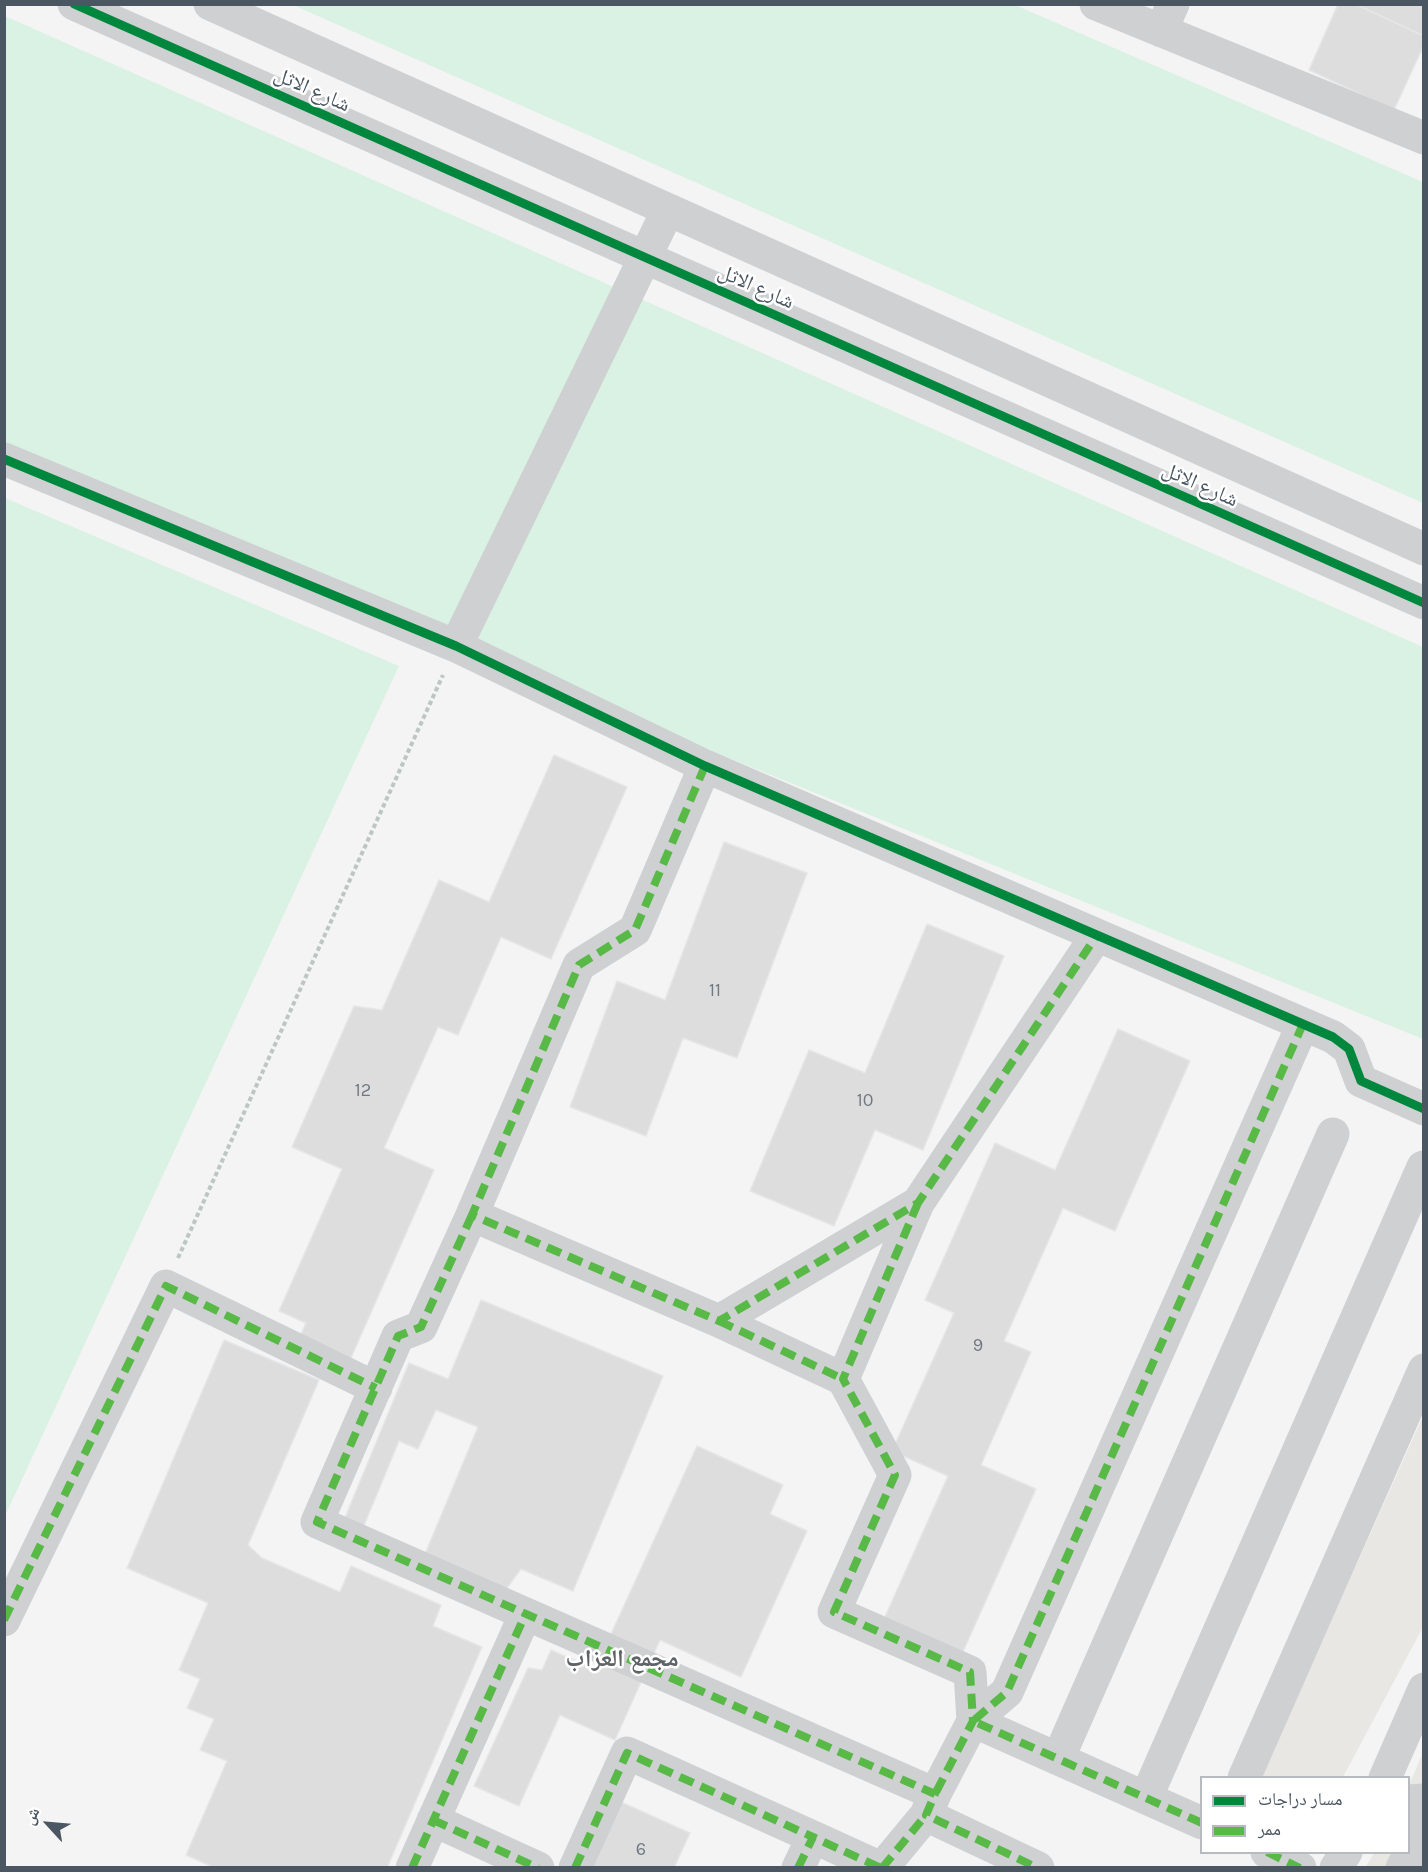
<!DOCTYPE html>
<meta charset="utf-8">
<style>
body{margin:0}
#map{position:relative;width:1428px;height:1872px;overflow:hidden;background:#f4f4f4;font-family:Karla,"Noto Naskh Arabic",sans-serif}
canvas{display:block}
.frame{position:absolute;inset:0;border:6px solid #4a5661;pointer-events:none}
.legend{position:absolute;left:1200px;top:1776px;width:210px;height:78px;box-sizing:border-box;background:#fff;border:2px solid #b7bbc0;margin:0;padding:8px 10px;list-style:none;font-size:18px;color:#4a5661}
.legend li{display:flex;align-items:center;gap:12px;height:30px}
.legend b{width:30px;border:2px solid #b7bbc0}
.north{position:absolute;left:18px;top:1794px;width:60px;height:60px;-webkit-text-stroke:4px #fff;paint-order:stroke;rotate:296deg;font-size:16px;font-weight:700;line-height:24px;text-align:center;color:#4a5661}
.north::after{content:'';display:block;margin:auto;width:21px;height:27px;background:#4a5661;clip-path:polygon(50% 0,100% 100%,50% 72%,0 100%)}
</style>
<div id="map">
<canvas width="1428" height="1872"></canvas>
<div class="frame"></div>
<ul class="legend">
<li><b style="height:8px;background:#00873e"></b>مسار دراجات</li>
<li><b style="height:8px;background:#58b947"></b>ممر</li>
</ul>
<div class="north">ش</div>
</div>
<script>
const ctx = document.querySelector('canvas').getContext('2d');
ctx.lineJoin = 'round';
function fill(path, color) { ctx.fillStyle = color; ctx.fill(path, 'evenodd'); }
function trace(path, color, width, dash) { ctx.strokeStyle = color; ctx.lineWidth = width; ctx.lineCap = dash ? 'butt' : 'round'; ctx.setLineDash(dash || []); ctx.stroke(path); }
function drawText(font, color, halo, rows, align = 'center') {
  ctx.font = font + ' Karla,"Noto Naskh Arabic",sans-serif'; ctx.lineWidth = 5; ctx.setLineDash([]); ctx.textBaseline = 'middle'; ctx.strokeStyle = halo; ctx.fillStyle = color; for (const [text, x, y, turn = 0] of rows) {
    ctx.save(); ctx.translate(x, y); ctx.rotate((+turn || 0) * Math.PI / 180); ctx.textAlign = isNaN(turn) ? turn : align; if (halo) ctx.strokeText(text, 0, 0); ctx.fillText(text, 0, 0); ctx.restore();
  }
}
const commercial = new Path2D(`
 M1423,1416V1627L1343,1777L1261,1778Z
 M1423,1753V1867L1365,1868L1374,1853L1408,1852L1409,1785Z`);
const green = new Path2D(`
 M293,5H1015L1423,182V503Z
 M5,16L1423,647V1039L425,635L5,453Z
 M5,498L399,666L5,1516Z`);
const building = new Path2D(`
 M1338,4H1355L1424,36V45L1394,110L1309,70Z
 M1355,4H1424V36Z
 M554,755L627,787L551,959L501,937L458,1035L438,1027L384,1148L434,1170L347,1367L296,1345L306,1323L279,1311L342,1169L292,1147L354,1006L382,1010L439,880L489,902Z
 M724,842L807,873L737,1058L683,1038L646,1136L570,1107L617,981L665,1000Z
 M927,924L1004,956L923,1150L875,1130L834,1226L750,1191L809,1050L865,1073Z
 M1118,1029L1190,1061L1115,1231L1063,1208L1004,1341L1031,1352L981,1465L1036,1489L962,1654L884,1619L948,1476L892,1451L954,1313L925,1300L995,1143L1055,1170Z
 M481,1300L663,1376L573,1591L521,1569L499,1599L420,1566L478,1427L436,1410L418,1449L399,1441L363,1528L344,1520L409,1363L448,1379Z
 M224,1340L319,1380L248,1545L262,1558L340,1592L351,1566L441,1605L433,1626L482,1647L387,1868H215L186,1855L227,1761L200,1750L214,1719L187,1708L200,1679L179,1670L208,1603L127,1568Z
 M697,1446L783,1485L770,1514L807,1531L741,1677L660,1640L615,1740L560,1715L519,1806L474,1786L528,1668L542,1670L551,1650L595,1669Z
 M621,1802L690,1833L674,1868H592Z`);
const path = new Path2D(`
 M178,1258L443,675`);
const minor = new Path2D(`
 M74,4L1424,603
 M210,4L1424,549
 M1096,4L1424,138
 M1161,31L1173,4
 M4,459L456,646L705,766L1333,1037L1349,1049L1361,1081L1424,1109
 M456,646L667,212
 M705,766L635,930L579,965L472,1215L719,1321L918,1203L1097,935
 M918,1203L843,1379L895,1475L834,1612L970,1672L973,1721L935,1794
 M472,1215L421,1327L398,1336L317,1522L935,1794L926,1815L1038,1868
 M719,1321L843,1379
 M4,1620L166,1286L376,1388
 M1058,1759L1333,1134
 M1244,1778L1424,1370
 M1385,1778L1424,1689
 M1146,1798L1423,1167
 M1408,1801L1424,1800
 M433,1820L538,1868
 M1202,1823L973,1721L1007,1692L1303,1024
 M1267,1852L1300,1868
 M412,1868L525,1615
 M575,1868L627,1753L813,1837
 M798,1868L813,1837L881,1868
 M882,1868L926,1815
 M1336,1868L1346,1852
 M1402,1868L1424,1825`);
const quiet = new Path2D(`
 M705,766L635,930L579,965L472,1215L719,1321L918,1203L1097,935
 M918,1203L843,1379L895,1475L834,1612L970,1672L973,1721L935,1794
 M472,1215L421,1327L398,1336L317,1522L935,1794L926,1815L1038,1868
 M719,1321L843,1379
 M4,1620L166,1286L376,1388
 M433,1820L538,1868
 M1202,1823L973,1721L1007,1692L1303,1024
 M1267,1852L1300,1868
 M412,1868L525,1615
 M575,1868L627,1753L813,1837
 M798,1868L813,1837L881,1868
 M882,1868L926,1815`);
const cycleway = new Path2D(`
 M74,4L1424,603
 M4,459L456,646L705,766L1333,1037L1349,1049L1361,1081L1424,1109`);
const numberNames = [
 ["11",715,991],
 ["12",363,1091],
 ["10",865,1101],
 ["9",978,1346],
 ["6",641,1850]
];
const streetNames = [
 ["شارع الاثل",312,90,24],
 ["شارع الاثل",756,287,24],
 ["شارع الاثل",1200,485,24]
];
const quarterNames = [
 ["مجمع العزاب",622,1659]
];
fill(commercial, '#e8e7e3');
fill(green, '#d9f2e3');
fill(building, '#ddddde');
trace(building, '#e5e6e7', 1.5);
trace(path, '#bcc7c4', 4, [4.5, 3]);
trace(minor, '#ced0d2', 33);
trace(quiet, '#58b947', 8, [15, 8]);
trace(cycleway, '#00873e', 9);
drawText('18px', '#707881', null, numberNames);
drawText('21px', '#4a5661', '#fff', streetNames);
drawText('bold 24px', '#5f6368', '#fff', quarterNames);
</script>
